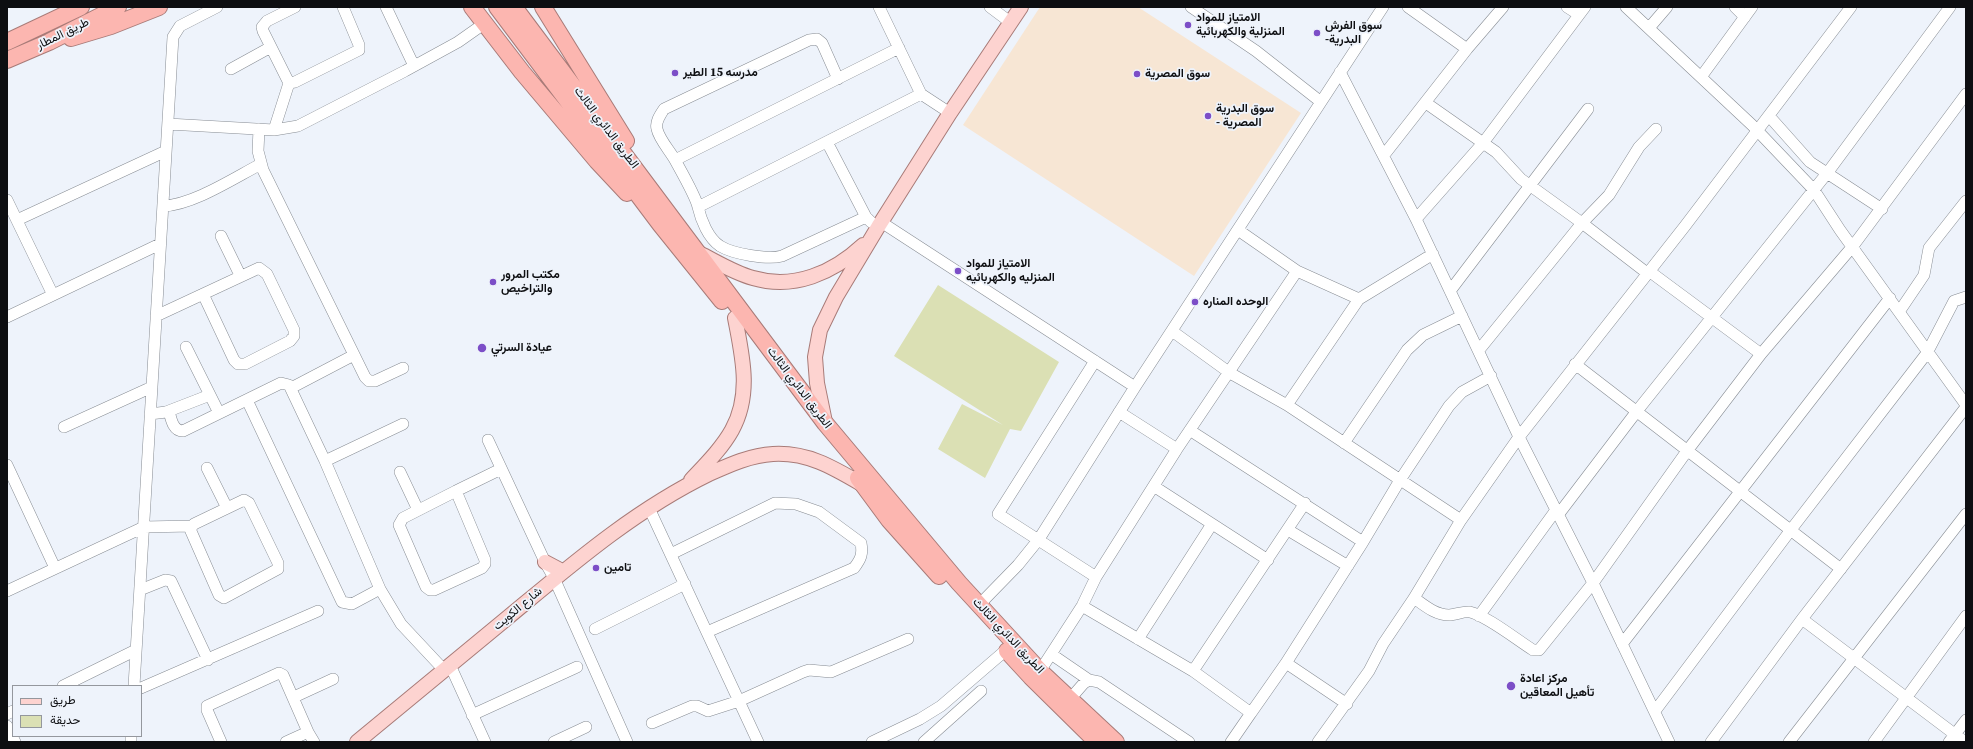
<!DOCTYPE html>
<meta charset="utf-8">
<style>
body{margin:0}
#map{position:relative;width:1973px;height:749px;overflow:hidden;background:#eef3fb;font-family:"Source Serif 4",Vazirmatn,serif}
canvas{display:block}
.frame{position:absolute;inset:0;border:8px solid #0d0e11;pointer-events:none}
.legend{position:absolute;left:12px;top:685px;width:130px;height:52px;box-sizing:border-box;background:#eef3fb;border:1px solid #94979d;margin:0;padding:5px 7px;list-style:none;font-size:12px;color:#0d0e11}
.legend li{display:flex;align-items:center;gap:8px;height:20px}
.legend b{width:20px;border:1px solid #94979d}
</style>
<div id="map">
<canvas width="1973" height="749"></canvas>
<div class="frame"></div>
<ul class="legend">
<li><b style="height:5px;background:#fdd3d0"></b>طريق</li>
<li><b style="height:11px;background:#dbe0b4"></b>حديقة</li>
</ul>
</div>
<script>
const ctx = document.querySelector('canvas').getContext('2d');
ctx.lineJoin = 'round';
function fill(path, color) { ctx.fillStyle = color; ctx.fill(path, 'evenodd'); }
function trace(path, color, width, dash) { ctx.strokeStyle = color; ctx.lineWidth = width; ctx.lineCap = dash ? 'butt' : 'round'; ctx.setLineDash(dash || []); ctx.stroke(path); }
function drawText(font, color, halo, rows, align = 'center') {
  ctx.font = font + ' "Source Serif 4",Vazirmatn,serif'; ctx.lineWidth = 3.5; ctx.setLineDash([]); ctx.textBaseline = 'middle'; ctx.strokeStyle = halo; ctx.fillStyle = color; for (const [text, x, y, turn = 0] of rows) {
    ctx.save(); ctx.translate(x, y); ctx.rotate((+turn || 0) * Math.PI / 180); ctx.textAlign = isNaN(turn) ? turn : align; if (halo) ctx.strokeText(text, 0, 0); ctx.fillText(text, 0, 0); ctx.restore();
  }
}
const commercial = new Path2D(`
 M1040,7H1138L1301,113L1194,276L963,125Z`);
const green = new Path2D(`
 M938,285L1059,362L1021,431L1010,429L985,478L938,449L962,404L1003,425L894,356Z`);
const minor = new Path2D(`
 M386,7L414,66
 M879,7L921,94L950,113
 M990,7L1010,22
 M1191,7L1256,51L1321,102
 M1408,7L1467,49
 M1567,7L1578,14
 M1626,7L1752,125L1814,190L1840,230L1966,405
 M1735,7L1745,17
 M1649,28L1667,7
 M231,69L271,47
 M1701,77L1752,7
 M838,79L822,43L817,39L809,40L664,109C660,115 655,122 657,129C659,139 670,151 675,160C681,171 696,197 698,207C701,220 708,238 720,246C733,254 768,260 782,256L866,217
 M289,83L295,82L359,50V45L343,7
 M289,83L263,31L262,27L267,21L295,7
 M1426,103L1496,152L1521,179L1582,223L1647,273
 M1769,116L1810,162L1882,209
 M168,124L274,130L298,126L405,71L458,42L485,23
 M259,129L258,151L263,170L365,377L369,381H375L403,368
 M274,130L289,83
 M827,142L866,217L871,222
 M1384,155L1467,49L1503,7
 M675,160L899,48
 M7,200L53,295
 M163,206C193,205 234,178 261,164
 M698,207L921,94
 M1416,219L1483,143L1585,7
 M17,220L166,151
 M881,222L1135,387
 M221,236L240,275
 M1297,271L1359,299
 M1649,271L1761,354
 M1450,291L1588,109
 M1899,312L1924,275L1929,248L1966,201
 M156,316L259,268L267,274L294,330V336L290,341L245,364H238L234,360L203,294
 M7,317L160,244
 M1172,331L1230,373L1287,405L1461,520
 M186,347L219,413
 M1479,350L1582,223L1609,195L1639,147L1656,129
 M1095,361L998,514L1096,577L1177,449L1119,412
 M1575,364L1841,569
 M291,388L354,355
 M1287,405L1359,299L1433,254
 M169,411C171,419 173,431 183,431L281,383L289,385L325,461L380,589L352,604L342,602L247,400
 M150,414L166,412L210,395
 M64,427L152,387
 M1191,431L1363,542
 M488,440L545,562L554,578L627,742
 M1344,443L1407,350L1423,335L1462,316
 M1177,449L1297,271L1238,230
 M325,461L403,424
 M7,465L55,568
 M207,468L227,508
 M400,472L418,510
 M1155,487L1268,560
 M456,491L485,560V564L482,568L434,590H430L426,587L399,525L403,518Z
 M456,491L501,469
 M244,500L249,503L278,563V569L224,598L219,595L190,529L194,524Z
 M649,508L758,742
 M1558,515L1637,411L1828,172L1950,7
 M1288,530L1348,566
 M671,554L775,503L796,504L819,512L861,543C863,554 861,559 854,568L707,632
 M380,589L401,624L444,670
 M140,590L165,580L171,581L208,660
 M7,591L144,527L191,526
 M1414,598C1424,605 1435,615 1449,615C1456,615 1463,611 1470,612C1487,616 1517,640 1533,650H1539L1593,583L1687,451L1761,354L1853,246L1966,94
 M979,605L1018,565L1039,539L1135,387L1383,7
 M1082,606L1193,671
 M1479,616L1556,510
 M1802,619L1965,742
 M595,629L685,584
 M1138,639L1212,524
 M1622,644L1890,298
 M1051,654L1089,680
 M1286,663L1251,713L1193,671L1305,503
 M450,665L485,742
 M1040,671L1082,606L1096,577
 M63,686L136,650
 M134,686L173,37L180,26L217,7
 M141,688L318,611
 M294,697L333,679
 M1070,699L1084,683L1089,680L1099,682L1189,742
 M1347,704L1286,663L1363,542L1400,480L1449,406L1462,392L1491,376
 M1655,711L1790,531L1927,353L1954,301L1966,297
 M7,714L13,711
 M472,715L577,667
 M652,723L692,706H697L708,711L739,701L803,672L809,670L831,672L908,639
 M7,726L15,742
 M308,732L314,742
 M131,742V736
 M221,742L207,710V706L279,673L283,675L308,732L286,742
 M554,742L586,727
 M872,742L920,719L941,706L1006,650
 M924,742L981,691
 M1231,742L1251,713
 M1318,742L1369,671L1383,644L1414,598L1461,520L1519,437L1416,219L1340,72
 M1669,742L1593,583L1519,437L1685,226L1851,7
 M1711,742L1802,619L1966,407
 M1789,742L1966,514
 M1874,742L1966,616
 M1949,742L1966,720`);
const major = new Path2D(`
 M699,253C717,262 734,273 753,278C794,290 833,273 863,245
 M825,422L817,383L815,357L820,330L836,297L878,227L950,113L1021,7
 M691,480C706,464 722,448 732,430C752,394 742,355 735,318
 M545,562L562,571
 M357,742C407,701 456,660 506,619C570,566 633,511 709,474C729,465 751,455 773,454C808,452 834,468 863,485`);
const highway = new Path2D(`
 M472,7L522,72L597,161L627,193
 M497,7L660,224L722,301
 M514,7L825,423L959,583L1040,671L1116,742
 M543,7L626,141
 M71,38L111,26L159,7
 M7,42L81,7
 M7,60L49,42L118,7
 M858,478L889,520L939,576
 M1007,651L1031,677L1097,742`);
const markers = [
 [1188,25,4,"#7c4ec7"],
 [1317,33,4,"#7c4ec7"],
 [675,73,4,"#7c4ec7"],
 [1137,74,4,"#7c4ec7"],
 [1208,116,4,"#7c4ec7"],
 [958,271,4,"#7c4ec7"],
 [493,282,4,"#7c4ec7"],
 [1195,302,4,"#7c4ec7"],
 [482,348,5,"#7c4ec7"],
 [596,568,4,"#7c4ec7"],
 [1511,686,5,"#7c4ec7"]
];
const poiNames = [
 ["الامتياز للمواد",1196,18],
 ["المنزلية والكهربائية",1196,32],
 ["سوق الفرش",1325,26],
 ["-البدرية",1325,40],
 ["مدرسه 15 الطير",683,73],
 ["سوق المصرية",1145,74],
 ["سوق البدرية",1216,109],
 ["- المصرية",1216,123],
 ["الامتياز للمواد",966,264],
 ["المنزليه والكهربائيه",966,278],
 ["مكتب المرور",501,275],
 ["والتراخيص",501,289],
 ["الوحده المناره",1203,302],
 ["عيادة السرتي",491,348],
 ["تامين",604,568],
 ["مركز اعادة",1520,679],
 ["تأهيل المعاقين",1520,693]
];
const streetNames = [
 ["طريق المطار",63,34,-26],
 ["الطريق الدائري الثالث",606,128,53],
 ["الطريق الدائري الثالث",799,388,53],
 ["شارع الكويت",518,609,-40],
 ["الطريق الدائري الثالث",1008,636,47]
];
fill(commercial, '#f7e6d4');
fill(green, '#dbe0b4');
trace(minor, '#878c93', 12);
trace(major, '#a87b78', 16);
trace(highway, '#a87b78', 18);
trace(minor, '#fff', 11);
trace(major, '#fdd3d0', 14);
trace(highway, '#fcb6b0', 16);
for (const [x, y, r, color] of markers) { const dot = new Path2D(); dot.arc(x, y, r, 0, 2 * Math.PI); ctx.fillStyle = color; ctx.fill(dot); trace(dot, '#eef3fb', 1.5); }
drawText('bold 12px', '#0d0e11', '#eef3fb', poiNames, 'left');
drawText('12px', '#0d0e11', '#eef3fb', streetNames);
</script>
